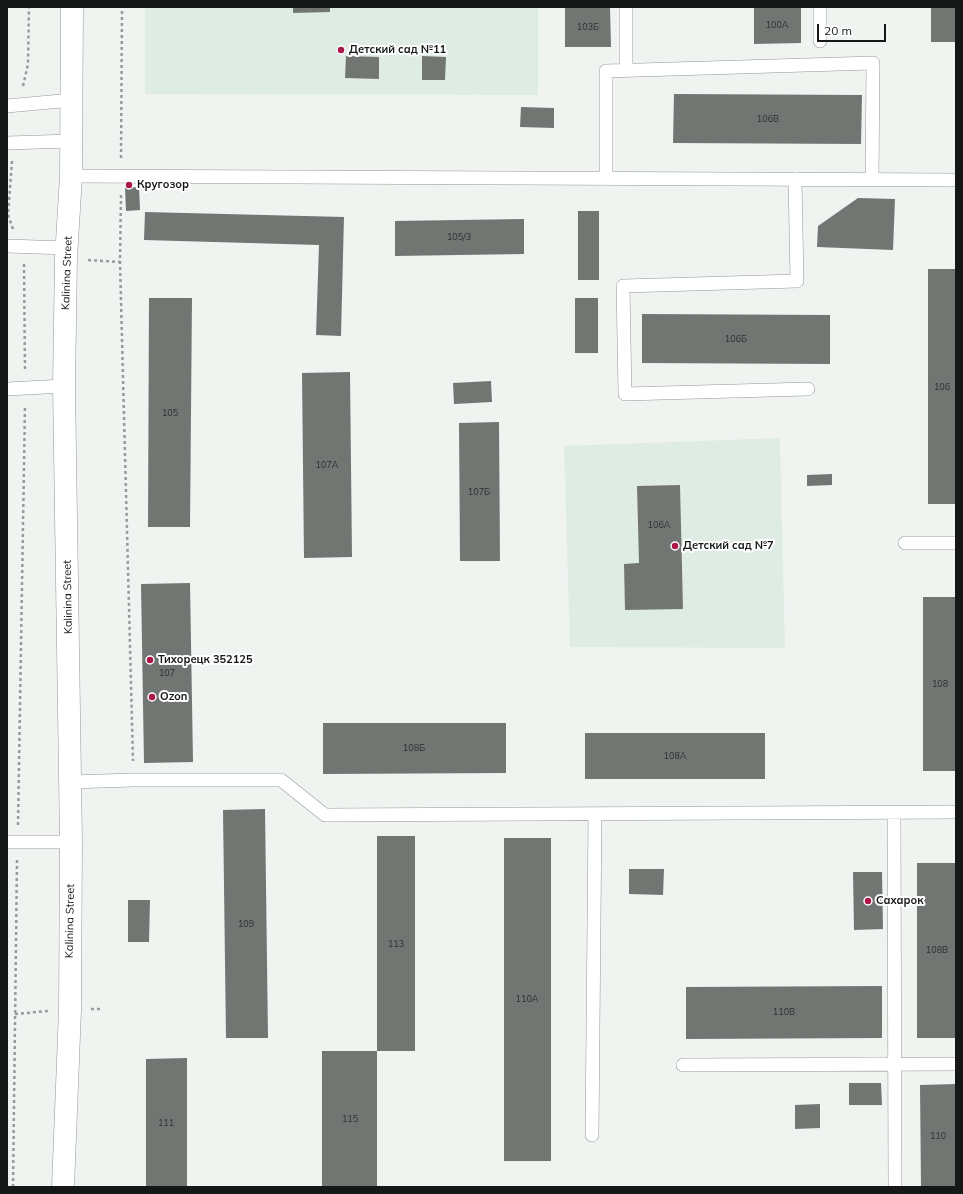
<!DOCTYPE html>
<meta charset="utf-8">
<style>
body{margin:0}
#map{position:relative;width:963px;height:1194px;overflow:hidden;background:#eff4f1;font-family:Mulish,sans-serif}
canvas{display:block}
.frame{position:absolute;inset:0;border:8px solid #161817;pointer-events:none}
.scale{position:absolute;left:817px;top:24px;width:69px;height:18px;box-sizing:border-box;border:2px solid #161817;border-top:0;padding-left:5px;font-size:12px;line-height:14px;white-space:nowrap;color:#161817;-webkit-text-stroke:3px #fff;paint-order:stroke}
</style>
<div id="map">
<canvas width="963" height="1194"></canvas>
<div class="frame"></div>
<div class="scale">20 m</div>
</div>
<script>
const ctx = document.querySelector('canvas').getContext('2d');
ctx.lineJoin = 'round';
function fill(path, color) { ctx.fillStyle = color; ctx.fill(path, 'evenodd'); }
function trace(path, color, width, dash) { ctx.strokeStyle = color; ctx.lineWidth = width; ctx.lineCap = dash ? 'butt' : 'round'; ctx.setLineDash(dash || []); ctx.stroke(path); }
function drawText(font, color, halo, rows, align = 'center') {
  ctx.font = font + ' Mulish,sans-serif'; ctx.lineWidth = 4; ctx.setLineDash([]); ctx.textBaseline = 'middle'; ctx.strokeStyle = halo; ctx.fillStyle = color; for (const [text, x, y, turn = 0] of rows) {
    ctx.save(); ctx.translate(x, y); ctx.rotate((+turn || 0) * Math.PI / 180); ctx.textAlign = isNaN(turn) ? turn : align; if (halo) ctx.strokeText(text, 0, 0); ctx.fillText(text, 0, 0); ctx.restore();
  }
}
const built = new Path2D(`
 M145,7H538V95L145,94Z
 M780,438L785,648L570,647L564,446Z`);
const building = new Path2D(`
 M293,7H330V12L293,13Z
 M565,7H610L611,47H565Z
 M754,7H801V43L754,44Z
 M931,7H956V42H931Z
 M346,56L379,57V79L345,78Z
 M422,56L446,57L445,80H422Z
 M674,94L862,95L861,144L673,143Z
 M521,107L554,108V128L520,127Z
 M139,187L140,210L126,211L125,188Z
 M858,198L895,199L893,250L817,247L818,226Z
 M578,211H599V280H578Z
 M145,212L344,217L341,336L316,335L319,245L144,240Z
 M524,219V254L395,256V221Z
 M928,269H956V504H928Z
 M149,298H192L190,527H148Z
 M575,298H598V353H575Z
 M642,314L830,315V364L642,363Z
 M350,372L352,557L304,558L302,373Z
 M491,381L492,402L454,404L453,383Z
 M499,422L500,561H460L459,423Z
 M832,474V485L807,486V475Z
 M680,485L683,609L625,610L624,564L639,563L637,486Z
 M190,583L193,762L144,763L141,584Z
 M923,597H956V771H923Z
 M323,723H506V773L323,774Z
 M585,733H765V779H585Z
 M265,809L268,1038H226L223,810Z
 M377,836H415V1051H377V1187H322V1051H377Z
 M504,838H551V1161H504Z
 M917,863H956V1038H917Z
 M629,869H664L663,895L629,894Z
 M853,872H882L883,929L854,930Z
 M128,900H150L149,942H128Z
 M882,986V1038L686,1039V987Z
 M187,1058V1187H146V1059Z
 M849,1083H881L882,1105H849Z
 M956,1084V1187H921L920,1085Z
 M820,1104V1128L795,1129V1105Z`);
const path = new Path2D(`
 M23,86L28,64L29,7
 M121,158L122,7
 M12,161L8,215L13,229
 M121,195L120,262L133,761
 M88,260L120,262
 M24,264L25,371
 M18,825L25,406
 M91,1009H101
 M15,1014L48,1011
 M13,1187L17,860`);
const lane = new Path2D(`
 M626,7V71
 M820,7V41
 M7,106L72,100
 M7,143L71,141
 M71,176L956,180
 M606,178V71L873,63L872,180
 M795,179L797,281L623,286L625,394L808,389
 M7,246L67,248
 M7,389L64,386
 M905,543H956
 M71,782L133,780H281L325,815L956,812
 M894,813L895,1187
 M7,842H71
 M683,1065L956,1064
 M592,1135L595,814`);
const street = new Path2D(`
 M63,1187L70,1010L71,842L64,386L66,258L71,176L72,7`);
const markers = [
 [341,50,4,"#ab1848"],
 [129,185,4,"#ab1848"],
 [675,546,4,"#ab1848"],
 [150,660,4,"#ab1848"],
 [152,697,4,"#ab1848"],
 [868,901,4,"#ab1848"]
];
const numberNames = [
 ["100А",777,25],
 ["103Б",588,27],
 ["106В",768,119],
 ["105/3",459,237],
 ["106Б",736,339],
 ["106",942,387],
 ["105",170,413],
 ["107А",327,465],
 ["107Б",479,492],
 ["106А",659,525],
 ["107",167,673],
 ["108",940,684],
 ["108Б",414,748],
 ["108А",675,756],
 ["109",246,924],
 ["113",396,944],
 ["108В",937,950],
 ["110А",527,999],
 ["110В",784,1012],
 ["115",350,1119],
 ["111",166,1123],
 ["110",938,1136]
];
const poiNames = [
 ["Детский сад №11",349,50],
 ["Кругозор",137,185],
 ["Детский сад №7",683,546],
 ["Тихорецк 352125",158,660],
 ["Ozon",160,697],
 ["Сахарок",876,901]
];
const streetNames = [
 ["Kalinina Street",67,273,-88],
 ["Kalinina Street",68,597,-91],
 ["Kalinina Street",70,921,-89]
];
fill(built, '#dfece4');
fill(building, '#727673');
trace(lane, '#939794', 14);
trace(street, '#939794', 23);
trace(path, '#989b99', 2.5, [3, 3]);
trace(lane, '#fff', 13);
trace(street, '#fff', 22);
for (const [x, y, r, color] of markers) { const dot = new Path2D(); dot.arc(x, y, r, 0, 2 * Math.PI); ctx.fillStyle = color; ctx.fill(dot); trace(dot, '#fff', 1.5); }
drawText('9px', '#2d302e', null, numberNames);
drawText('bold 11px', '#161817', '#fff', poiNames, 'left');
drawText('11px', '#161817', '#fff', streetNames);
</script>
